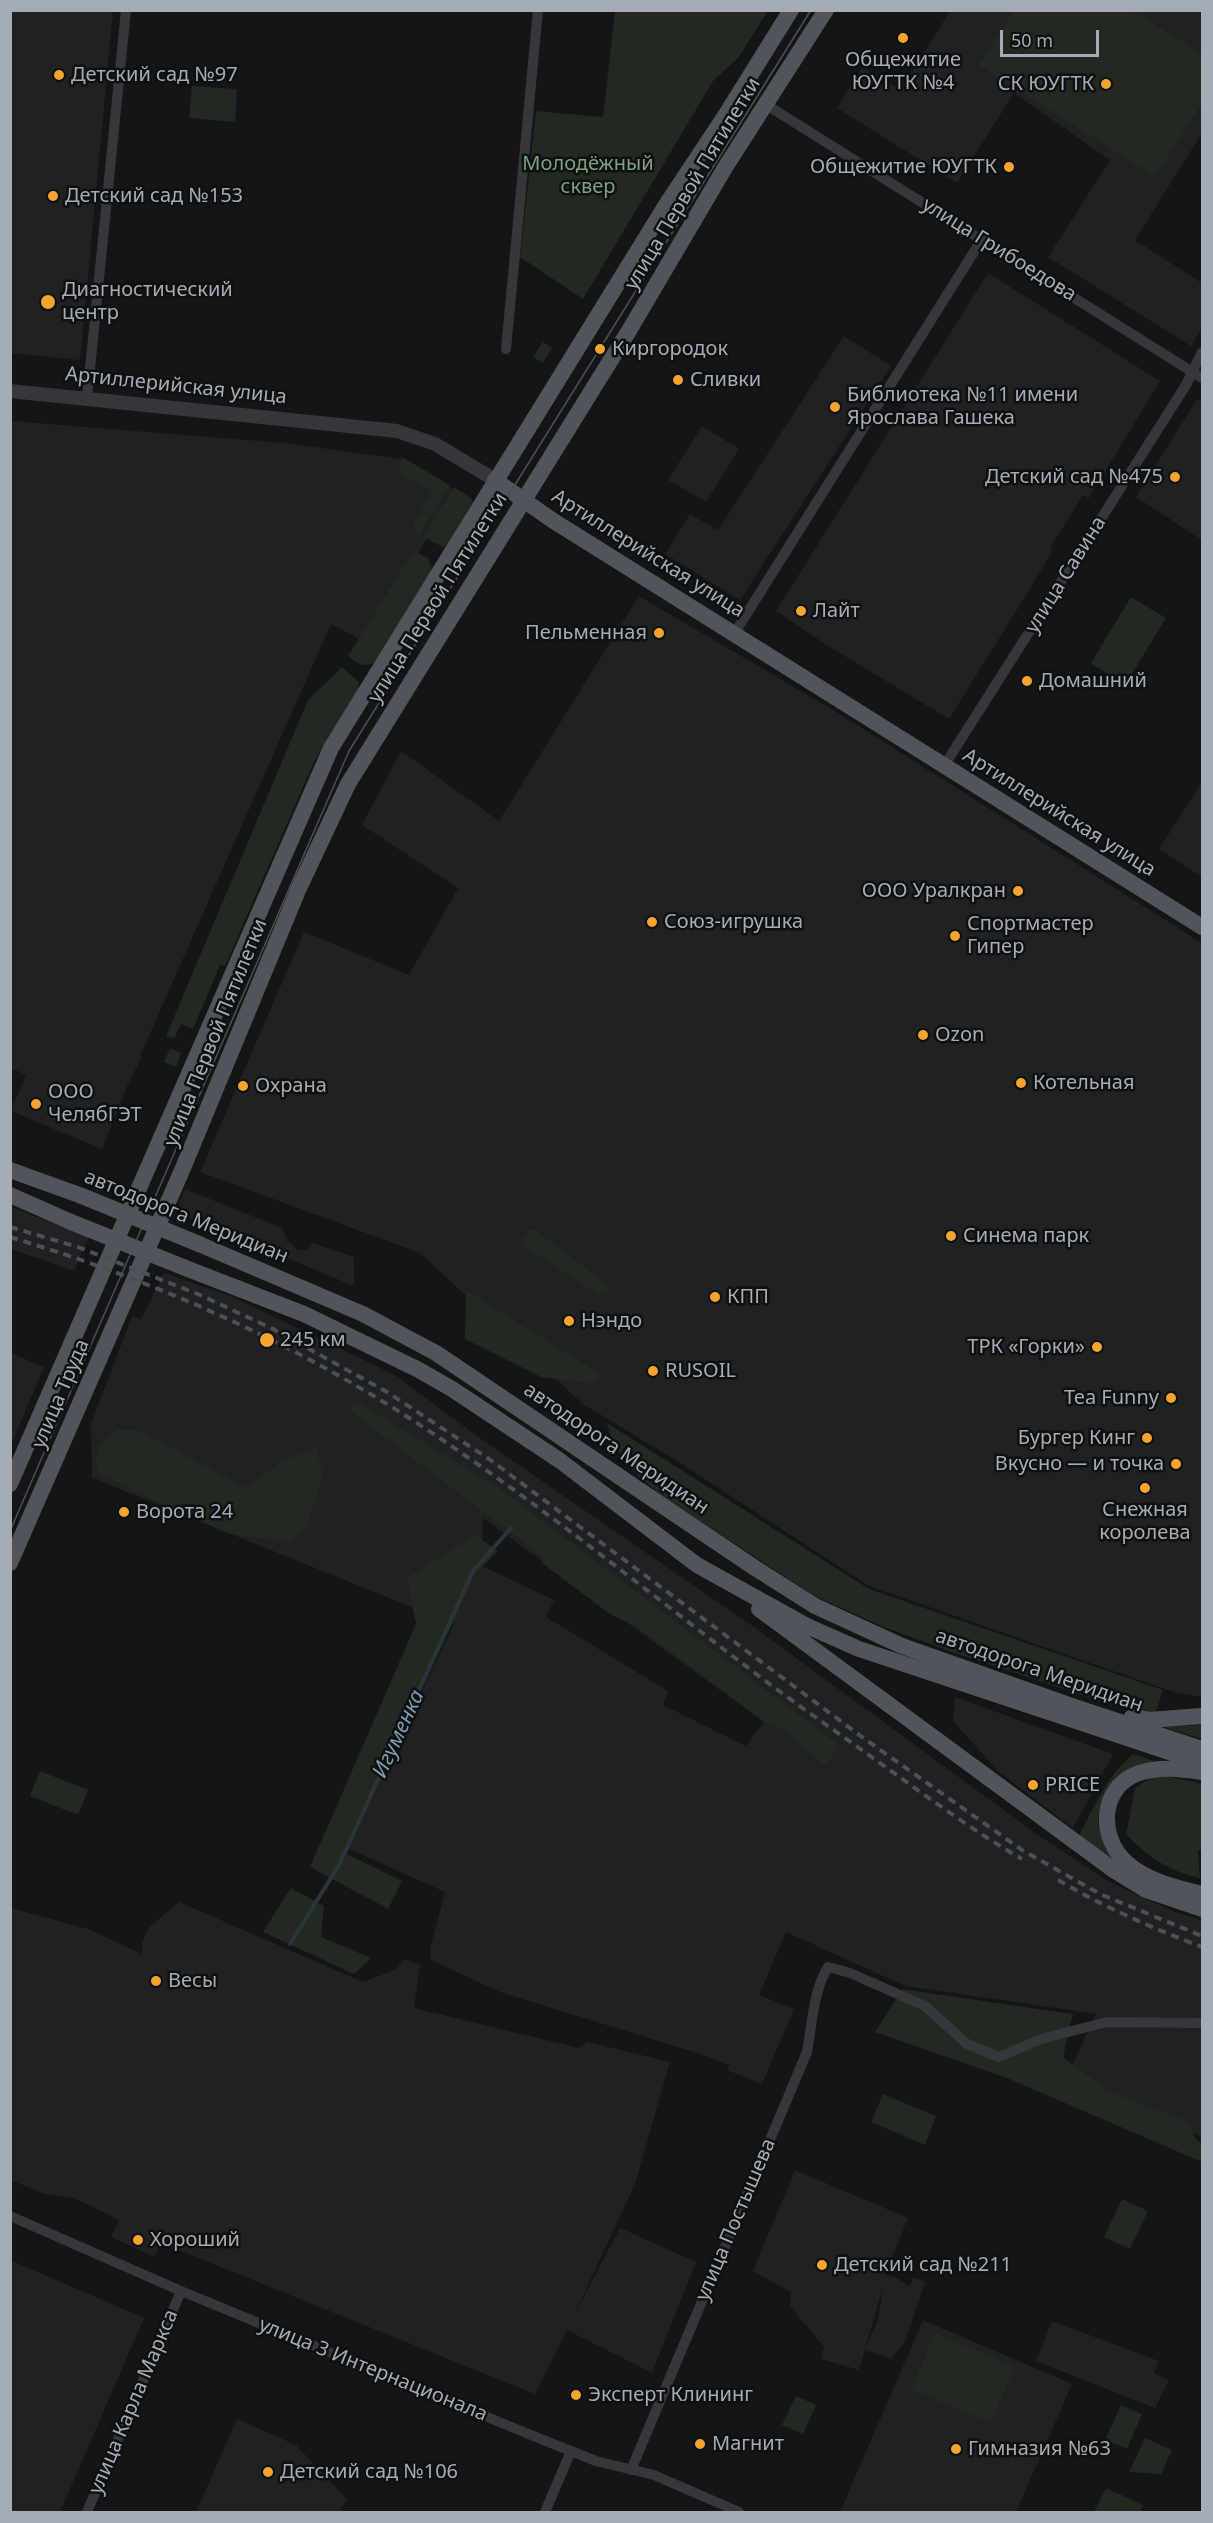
<!DOCTYPE html>
<meta charset="utf-8">
<style>
body{margin:0}
#map{position:relative;width:1213px;height:2523px;overflow:hidden;background:#141516;font-family:"Noto Sans",sans-serif}
canvas{display:block}
.frame{position:absolute;inset:0;border:12px solid #a6acb7;pointer-events:none}
.scale{position:absolute;left:1000px;top:30px;width:99px;height:27px;box-sizing:border-box;border:3px solid #a6acb7;border-top:0;padding-left:8px;font-size:18px;line-height:21px;white-space:nowrap;color:#a6acb7;-webkit-text-stroke:4px #0f1011;paint-order:stroke}
</style>
<div id="map">
<canvas width="1213" height="2523"></canvas>
<div class="frame"></div>
<div class="scale">50 m</div>
</div>
<script>
const ctx = document.querySelector('canvas').getContext('2d');
ctx.lineJoin = 'round';
function fill(path, color) { ctx.fillStyle = color; ctx.fill(path, 'evenodd'); }
function trace(path, color, width, dash) { ctx.strokeStyle = color; ctx.lineWidth = width; ctx.lineCap = dash ? 'butt' : 'round'; ctx.setLineDash(dash || []); ctx.stroke(path); }
function drawText(font, color, halo, rows, align = 'center') {
  ctx.font = font + ' "Noto Sans",sans-serif'; ctx.lineWidth = 5; ctx.setLineDash([]); ctx.textBaseline = 'middle'; ctx.strokeStyle = halo; ctx.fillStyle = color; for (const [text, x, y, turn = 0] of rows) {
    ctx.save(); ctx.translate(x, y); ctx.rotate((+turn || 0) * Math.PI / 180); ctx.textAlign = isNaN(turn) ? turn : align; if (halo) ctx.strokeText(text, 0, 0); ctx.fillText(text, 0, 0); ctx.restore();
  }
}
const built = new Path2D(`
 M10,11H113L80,360L11,353Z
 M950,11H1202V133L1135,240L1202,283V328L1191,346L1048,257L1110,160L1014,93L957,183L837,108L862,67L901,90Z
 M988,273L1160,381L1089,498L1083,495L1050,548L1053,550L1036,579L949,719L828,646L776,611Z
 M844,336L891,366L740,600L665,554L690,514L718,530Z
 M1197,399L1202,402V540L1136,497Z
 M11,421L284,443L402,459L456,491L364,642L331,624L140,1056L142,1057L128,1084L102,1149L11,1111L26,1075L11,1068Z
 M702,426L739,449L706,502L668,480Z
 M639,596L838,713L1202,943V1697L1174,1692L1136,1679L869,1586L674,1459L583,1404L420,1253L200,1172L304,932L409,975L458,888L362,825L401,751L499,821Z
 M1202,782V877L1159,849Z
 M185,1189L282,1228L288,1241L298,1250H308L313,1243L354,1257V1286L176,1212Z
 M11,1207L89,1237L74,1271L11,1249Z
 M164,1273L233,1297L395,1375L484,1441L751,1625L1038,1835L1108,1881L1172,1911L1202,1920V2137L1067,2077L1096,2014L905,1986L786,1932L759,1995L794,2009L762,2084L727,2070L729,2065L697,2053L500,1992L431,1960L430,1949L445,1892L347,1848L454,1624L92,1478L91,1424L132,1316L141,1320ZM483,1518L764,1722L746,1746L663,1705L668,1691L546,1617L554,1600L482,1566Z
 M11,1353L44,1367L11,1445Z
 M955,1697L1113,1754L1073,1828L998,1771L953,1721Z
 M179,1902L363,1982L395,1970L405,1959L420,1965L414,2008L579,2048L588,2042L670,2062L635,2184L574,2315L620,2228L696,2262L652,2373L567,2330L535,2394L161,2243L154,2257L111,2237L119,2220L74,2198L44,2194L11,2180V1908L88,1929L142,1954V1943L149,1927Z
 M795,2170L908,2218L885,2275L895,2277L910,2287L913,2277L925,2282L905,2342L891,2359L865,2350L878,2319L884,2283L859,2370L821,2359L824,2347L790,2306L791,2292L753,2271Z
 M10,2260L144,2318L60,2512H11Z
 M923,2320L1072,2384L1016,2512H840Z
 M1052,2321L1159,2361L1154,2373L1169,2380L1155,2408L1036,2361Z
 M237,2419L296,2445L347,2499L340,2512H196Z`);
const green = new Path2D(`
 M615,11H768L738,58L713,81L583,299L520,257L536,111L603,117Z
 M1014,11H1133L1202,54V103L1155,177L979,65Z
 M192,86L237,89L235,122L189,118Z
 M543,342L552,348L543,363L533,357Z
 M402,457L450,485L419,535L413,525L432,492L398,472Z
 M454,487L472,499L471,505L446,547H443L423,537Z
 M412,553H418L428,558L433,571L376,661C366,669 357,664 348,656Z
 M1131,597L1166,618L1125,685L1091,663Z
 M342,667L359,682L358,690L329,735L314,762L225,966L220,965L193,1029L181,1024L174,1039L166,1036L308,700Z
 M170,1048L181,1053L176,1067L164,1062Z
 M529,1230H536L606,1284L609,1287L607,1292L598,1294L526,1248L523,1239Z
 M466,1290L600,1374L595,1384L541,1377L465,1339Z
 M354,1400L503,1491L840,1746L824,1766L787,1731L772,1727L636,1626L610,1614L542,1563L543,1557L349,1410Z
 M607,1423L869,1589L1163,1690L1155,1714L1137,1713L1118,1707L955,1653L881,1626L813,1595L670,1501L641,1479L613,1445Z
 M118,1429L137,1430L246,1487L281,1462L316,1446L323,1476L306,1528L290,1542L227,1533L98,1474C94,1449 98,1444 118,1429Z
 M475,1535L498,1551L475,1574L347,1854L402,1881L388,1909L310,1867L416,1624L407,1578Z
 M1202,1725V1739L1163,1727Z
 M1133,1754L1155,1761C1138,1766 1132,1770 1119,1782C1087,1810 1097,1834 1118,1865L1078,1837C1095,1807 1106,1776 1133,1754Z
 M40,1771L88,1790L78,1815L30,1796Z
 M1157,1774L1202,1784V1850H1198L1200,1878C1169,1871 1147,1857 1126,1834L1135,1788Z
 M291,1888L324,1906L321,1937L371,1958L354,1974L263,1932Z
 M902,1989L1073,2014L1063,2057L1107,2090L1188,2122L1197,2141L1202,2143V2162L1007,2078L875,2032Z
 M883,2094L936,2116L925,2145L871,2122Z
 M1122,2199L1148,2211L1130,2249L1104,2237Z
 M935,2333L1015,2366L991,2423L911,2389Z
 M796,2396L816,2405L803,2434L782,2425Z
 M1121,2405L1142,2414L1127,2449L1105,2440Z
 M1145,2438L1172,2450L1161,2474L1129,2472Z
 M1106,2488L1143,2505L1140,2512H1094Z`);
const stream = new Path2D(`
 M290,1944L339,1865L473,1571L511,1528`);
const minor = new Path2D(`
 M765,104L1202,378
 M506,349L538,10
 M87,398L126,10
 M734,634L982,239
 M944,766L1186,385L1202,352
 M10,2216L181,2291L531,2435L596,2461L654,2475L739,2512
 M631,2470L807,2052C812,2025 813,1991 828,1967L850,1973L925,2006L967,2044L999,2057L1041,2039L1107,2022L1202,2023
 M87,2512L181,2291
 M545,2512L571,2451`);
const tertiary = new Path2D(`
 M10,391L397,431L435,444L495,480`);
const primary = new Path2D(`
 M495,480L552,520L1202,927
 M10,1170L82,1196
 M10,1195L71,1222
 M199,1244L363,1314L436,1353L755,1568L815,1606L902,1646L1072,1706L1202,1749
 M188,1269L304,1314L419,1370L452,1389L559,1460L697,1565L807,1626L859,1649L1202,1763
 M10,1484L331,748L666,205L725,116L791,10
 M10,1563L183,1168L299,888L348,784L630,329L726,166L826,10
 M759,1609L1115,1871L1146,1890L1202,1909
 M1132,1717L1149,1720L1202,1716
 M1202,1772C1181,1769 1160,1766 1139,1773C1099,1787 1098,1838 1127,1863C1147,1881 1177,1888 1202,1894`);
const tram = new Path2D(`
 M10,1531L349,751L811,10`);
const rail = new Path2D(`
 M10,1227L78,1247L200,1295L273,1329L387,1392L489,1459L862,1737L1022,1850L1100,1894L1202,1936
 M10,1237C163,1283 306,1348 438,1437C547,1510 648,1592 751,1670C791,1701 833,1729 873,1758C922,1793 970,1829 1022,1859
 M1058,1880C1104,1907 1152,1928 1202,1947`);
const primaryBridge = new Path2D(`
 M82,1196L199,1244
 M71,1222L188,1269`);
const markers = [
 [903,38,6,"#f4a52f"],
 [59,75,6,"#f4a52f"],
 [1106,84,6,"#f4a52f"],
 [1009,167,6,"#f4a52f"],
 [53,196,6,"#f4a52f"],
 [48,302,8,"#f4a52f"],
 [600,349,6,"#f4a52f"],
 [678,380,6,"#f4a52f"],
 [835,407,6,"#f4a52f"],
 [1175,477,6,"#f4a52f"],
 [801,611,6,"#f4a52f"],
 [659,633,6,"#f4a52f"],
 [1027,681,6,"#f4a52f"],
 [1018,891,6,"#f4a52f"],
 [652,922,6,"#f4a52f"],
 [955,936,6,"#f4a52f"],
 [923,1035,6,"#f4a52f"],
 [1021,1083,6,"#f4a52f"],
 [243,1086,6,"#f4a52f"],
 [36,1104,6,"#f4a52f"],
 [951,1236,6,"#f4a52f"],
 [715,1297,6,"#f4a52f"],
 [569,1321,6,"#f4a52f"],
 [267,1340,8,"#f4a52f"],
 [1097,1347,6,"#f4a52f"],
 [653,1371,6,"#f4a52f"],
 [1171,1398,6,"#f4a52f"],
 [1147,1438,6,"#f4a52f"],
 [1176,1464,6,"#f4a52f"],
 [1145,1488,6,"#f4a52f"],
 [124,1512,6,"#f4a52f"],
 [1033,1785,6,"#f4a52f"],
 [156,1981,6,"#f4a52f"],
 [138,2240,6,"#f4a52f"],
 [822,2265,6,"#f4a52f"],
 [576,2395,6,"#f4a52f"],
 [700,2444,6,"#f4a52f"],
 [956,2449,6,"#f4a52f"],
 [268,2472,6,"#f4a52f"]
];
const poiNames = [
 ["Общежитие",903,60,"center"],
 ["ЮУГТК №4",903,83,"center"],
 ["Детский сад №97",71,75],
 ["СК ЮУГТК",1094,84,"right"],
 ["Общежитие ЮУГТК",997,167,"right"],
 ["Детский сад №153",65,196],
 ["Диагностический",62,290],
 ["центр",62,313],
 ["Киргородок",612,349],
 ["Сливки",690,380],
 ["Библиотека №11 имени",847,395],
 ["Ярослава Гашека",847,418],
 ["Детский сад №475",1163,477,"right"],
 ["Лайт",813,611],
 ["Пельменная",647,633,"right"],
 ["Домашний",1039,681],
 ["ООО Уралкран",1006,891,"right"],
 ["Союз-игрушка",664,922],
 ["Спортмастер",967,924],
 ["Гипер",967,947],
 ["Ozon",935,1035],
 ["Котельная",1033,1083],
 ["Охрана",255,1086],
 ["ООО",48,1092],
 ["ЧелябГЭТ",48,1115],
 ["Синема парк",963,1236],
 ["КПП",727,1297],
 ["Нэндо",581,1321],
 ["245 км",280,1340],
 ["ТРК «Горки»",1085,1347,"right"],
 ["RUSOIL",665,1371],
 ["Tea Funny",1159,1398,"right"],
 ["Бургер Кинг",1135,1438,"right"],
 ["Вкусно — и точка",1164,1464,"right"],
 ["Снежная",1145,1510,"center"],
 ["королева",1145,1533,"center"],
 ["Ворота 24",136,1512],
 ["PRICE",1045,1785],
 ["Весы",168,1981],
 ["Хороший",150,2240],
 ["Детский сад №211",834,2265],
 ["Эксперт Клининг",588,2395],
 ["Магнит",712,2444],
 ["Гимназия №63",968,2449],
 ["Детский сад №106",280,2472]
];
const parkNames = [
 ["Молодёжный",588,164],
 ["сквер",588,187]
];
const streetNames = [
 ["улица Первой Пятилетки",693,184,-59],
 ["улица Грибоедова",999,250,32],
 ["Артиллерийская улица",176,386,6],
 ["Артиллерийская улица",648,554,32],
 ["улица Савина",1066,575,-58],
 ["улица Первой Пятилетки",438,598,-58],
 ["Артиллерийская улица",1059,813,32],
 ["улица Первой Пятилетки",216,1033,-68],
 ["автодорога Меридиан",186,1217,22],
 ["улица Труда",61,1394,-67],
 ["автодорога Меридиан",616,1449,34],
 ["автодорога Меридиан",1039,1671,19],
 ["улица Постышева",736,2220,-67],
 ["улица 3 Интернационала",373,2370,22],
 ["улица Карла Маркса",134,2402,-67]
];
const waterNames = [
 ["Игуменка",399,1734,-65]
];
fill(built, '#202123');
fill(green, '#212921');
trace(stream, '#2a343a', 4);
trace(minor, '#35373b', 10);
trace(tertiary, '#35373b', 14);
trace(primary, '#51545a', 16);
trace(tram, '#4c4f54', 1.5);
trace(rail, '#4c4f54', 4, [8, 6]);
trace(primaryBridge, '#51545a', 16);
for (const [x, y, r, color] of markers) { const dot = new Path2D(); dot.arc(x, y, r, 0, 2 * Math.PI); ctx.fillStyle = color; ctx.fill(dot); trace(dot, '#0f1011', 2); }
drawText('20px', '#a6acb7', '#0f1011', poiNames, 'left');
drawText('20px', '#7da27d', '#0f1011', parkNames);
drawText('20px', '#a6acb7', '#0f1011', streetNames);
drawText('italic 21px', '#7c9db2', '#0f1011', waterNames);
</script>
